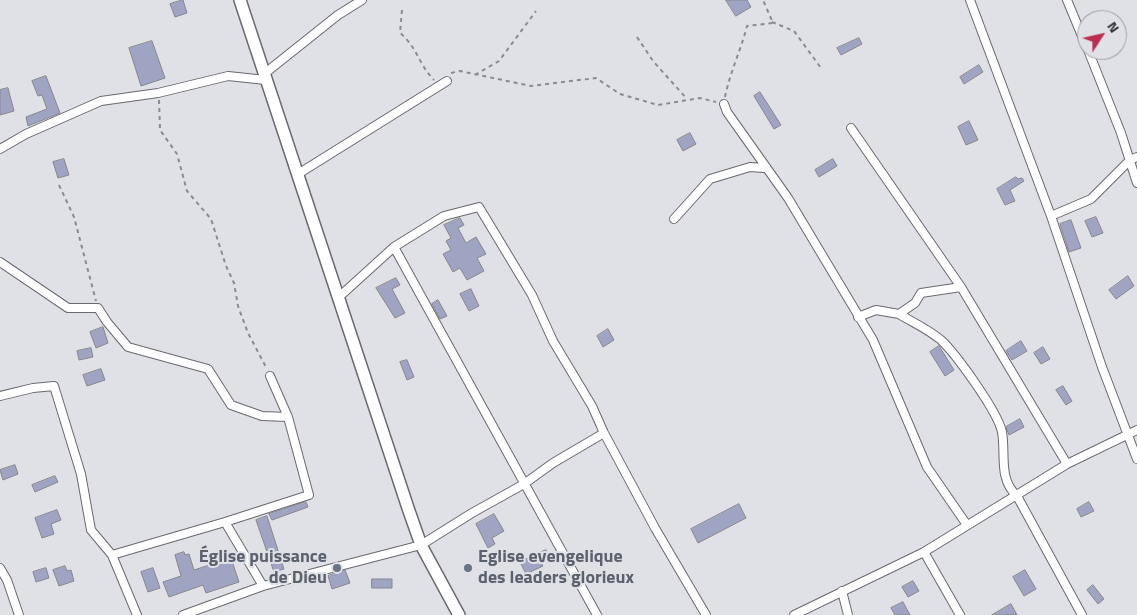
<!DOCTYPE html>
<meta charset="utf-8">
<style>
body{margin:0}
#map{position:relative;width:1137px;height:615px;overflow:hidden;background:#e0e1e6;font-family:"Titillium Web",sans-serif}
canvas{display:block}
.north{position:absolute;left:1077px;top:10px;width:50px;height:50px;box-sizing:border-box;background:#e0e1e6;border:1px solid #9b9ca0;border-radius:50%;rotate:55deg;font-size:14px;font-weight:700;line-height:20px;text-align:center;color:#343436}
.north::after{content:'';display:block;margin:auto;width:18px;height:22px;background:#bd2d50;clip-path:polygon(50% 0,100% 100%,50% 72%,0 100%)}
</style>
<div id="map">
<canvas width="1137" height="615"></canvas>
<div class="north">N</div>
</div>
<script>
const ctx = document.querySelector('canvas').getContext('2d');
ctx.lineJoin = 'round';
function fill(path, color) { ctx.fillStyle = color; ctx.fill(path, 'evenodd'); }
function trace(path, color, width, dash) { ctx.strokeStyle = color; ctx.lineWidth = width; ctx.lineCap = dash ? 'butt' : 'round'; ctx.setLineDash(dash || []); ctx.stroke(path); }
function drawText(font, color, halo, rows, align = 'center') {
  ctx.font = font + ' "Titillium Web",sans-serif'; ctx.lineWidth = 4; ctx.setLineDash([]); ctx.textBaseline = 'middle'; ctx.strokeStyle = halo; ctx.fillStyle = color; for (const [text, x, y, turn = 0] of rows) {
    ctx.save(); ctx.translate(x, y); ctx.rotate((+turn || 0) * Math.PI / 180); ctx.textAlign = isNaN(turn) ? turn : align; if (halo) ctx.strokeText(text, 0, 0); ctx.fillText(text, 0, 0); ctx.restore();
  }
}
const building = new Path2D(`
 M183,0L187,13L175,17L170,4Z
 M726,0H747L751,7L736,16Z
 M859,38L862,44L841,55L837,48Z
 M152,41L165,78L141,86L129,48Z
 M979,65L983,72L964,84L960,77Z
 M46,76L60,113L28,126L26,117L47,109L42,95L38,96L32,81Z
 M8,88L14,111L0,115V90Z
 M760,92L781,125L774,129L754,96Z
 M969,121L978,140L966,145L958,127Z
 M690,133L696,144L683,151L677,140Z
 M64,159L69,175L58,178L53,162Z
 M833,159L837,166L819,177L815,170Z
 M1016,177L1018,179L1022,178L1024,181L1010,190L1015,201L1005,205L997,189Z
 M1096,217L1103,233L1092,237L1085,221Z
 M460,218L464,225L458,228L466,243L476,237L486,254L477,258L484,271L467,280L460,268L453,272L443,254L451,250L446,241L451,238L444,225Z
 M1071,220L1081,248L1069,252L1060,224Z
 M1128,276L1134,286L1116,299L1109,290Z
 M396,278L400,285L392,289L405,313L395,318L376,288Z
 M471,289L479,306L469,311L460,294Z
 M438,300L447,316L440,319L432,304Z
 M103,327L108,343L96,348L90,332Z
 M608,329L614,340L603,347L597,336Z
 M1021,341L1027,351L1012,360L1006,351Z
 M939,346L954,370L945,376L930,352Z
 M1043,347L1050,359L1041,364L1034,353Z
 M91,348L93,357L79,360L77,351Z
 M407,360L414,377L407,380L400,362Z
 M101,369L105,380L87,386L83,375Z
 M1063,386L1072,401L1066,405L1056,390Z
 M1020,419L1024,427L1009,435L1006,427Z
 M15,465L18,474L3,480L0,470Z
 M55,476L58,482L35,492L32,485Z
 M306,502L308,507L272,520L269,514Z
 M1089,502L1094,511L1081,517L1077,509Z
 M739,504L746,518L698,543L691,529Z
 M57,510L61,520L51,524L54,534L42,538L35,518Z
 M494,514L504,531L492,538L495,544L488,548L476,524Z
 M267,516L284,569L274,572L256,520Z
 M546,550L550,558L541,563L543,566L526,574L520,562Z
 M184,552L185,555L189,554L194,570L231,558L239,582L206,593L203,585L169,597L163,582L181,576L175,555Z
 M65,566L67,571L71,570L74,581L59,586L53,570Z
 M46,568L49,578L36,582L33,572Z
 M153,568L160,588L148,592L141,572Z
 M345,570L350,583L332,589L328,576Z
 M1025,570L1036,589L1024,596L1013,577Z
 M372,579H392V588H372Z
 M913,581L919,591L908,597L902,587Z
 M1093,585L1104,599L1098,604L1087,590Z
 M903,602L910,615H895L891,608Z
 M1011,604L1017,615H992Z`);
const path = new Path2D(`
 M402,10L400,33C417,47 419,65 434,80
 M772,22L794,31L821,68
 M637,37L653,61L687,99
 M451,73L460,71L531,86L596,78L620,94L658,105L700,98L716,102
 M475,75L499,61L536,11
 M725,97C730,72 741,50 747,26L773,23L763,0
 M159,100L160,130L177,154L187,191L211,219L226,266L234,283L238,306L248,333L267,369
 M59,185L74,217L96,301`);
const street = new Path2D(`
 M970,0L1051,216L1102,367L1137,459
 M1067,0L1087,48
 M1088,50L1121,133L1137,183
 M264,74L338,15L362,0
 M724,104L727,112L788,198L873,340L927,467L967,525
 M851,128L961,287L1067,464
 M0,149L26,134L101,101L158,93L228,76L266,80
 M298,174L447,81
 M1051,216L1091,199L1130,160L1137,157
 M674,219L710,179L750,167L764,168
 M394,247L597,615
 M0,262L68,308H98L107,322L128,347L208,369L231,405L262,416L288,417
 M339,297L394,247L444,216L479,207L532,295L553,341L592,406L604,433L655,528L706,615
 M899,314C912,322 928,329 941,340C956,354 998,412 1002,432C1006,454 998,479 1017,496L1082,615
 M858,317L876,310L899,314L915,303L921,293L961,287
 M0,396L33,388L54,386L81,474L91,530L112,555L225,522L263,586
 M225,522L309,495L288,417L270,376
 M924,552L960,615
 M112,555L137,615
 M0,568L7,580L19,615
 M842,591L848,615
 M183,615L263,586L421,545L472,513L524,484L553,463L604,433
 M794,615L924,552L1067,464L1137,430`);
const secondary = new Path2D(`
 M240,0L408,508L421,545L459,615`);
const markers = [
 [337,568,5,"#6b7280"],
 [468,568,5,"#6b7280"]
];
const worshipNames = [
 ["Église puissance",327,558],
 ["de Dieu",327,579],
 ["Eglise evengelique",478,558,"left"],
 ["des leaders glorieux",478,579,"left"]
];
fill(building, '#a0a4c3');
trace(building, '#86878c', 1);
trace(street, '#69696e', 10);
trace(secondary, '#69696e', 14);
trace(path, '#8a8b8e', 2, [4, 4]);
trace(street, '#fff', 8);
trace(secondary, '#fff', 11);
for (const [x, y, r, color] of markers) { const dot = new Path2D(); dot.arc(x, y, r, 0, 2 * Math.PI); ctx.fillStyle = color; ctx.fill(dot); trace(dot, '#e0e1e6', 2); }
drawText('bold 18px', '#5b616d', '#e0e1e6', worshipNames, 'right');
</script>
